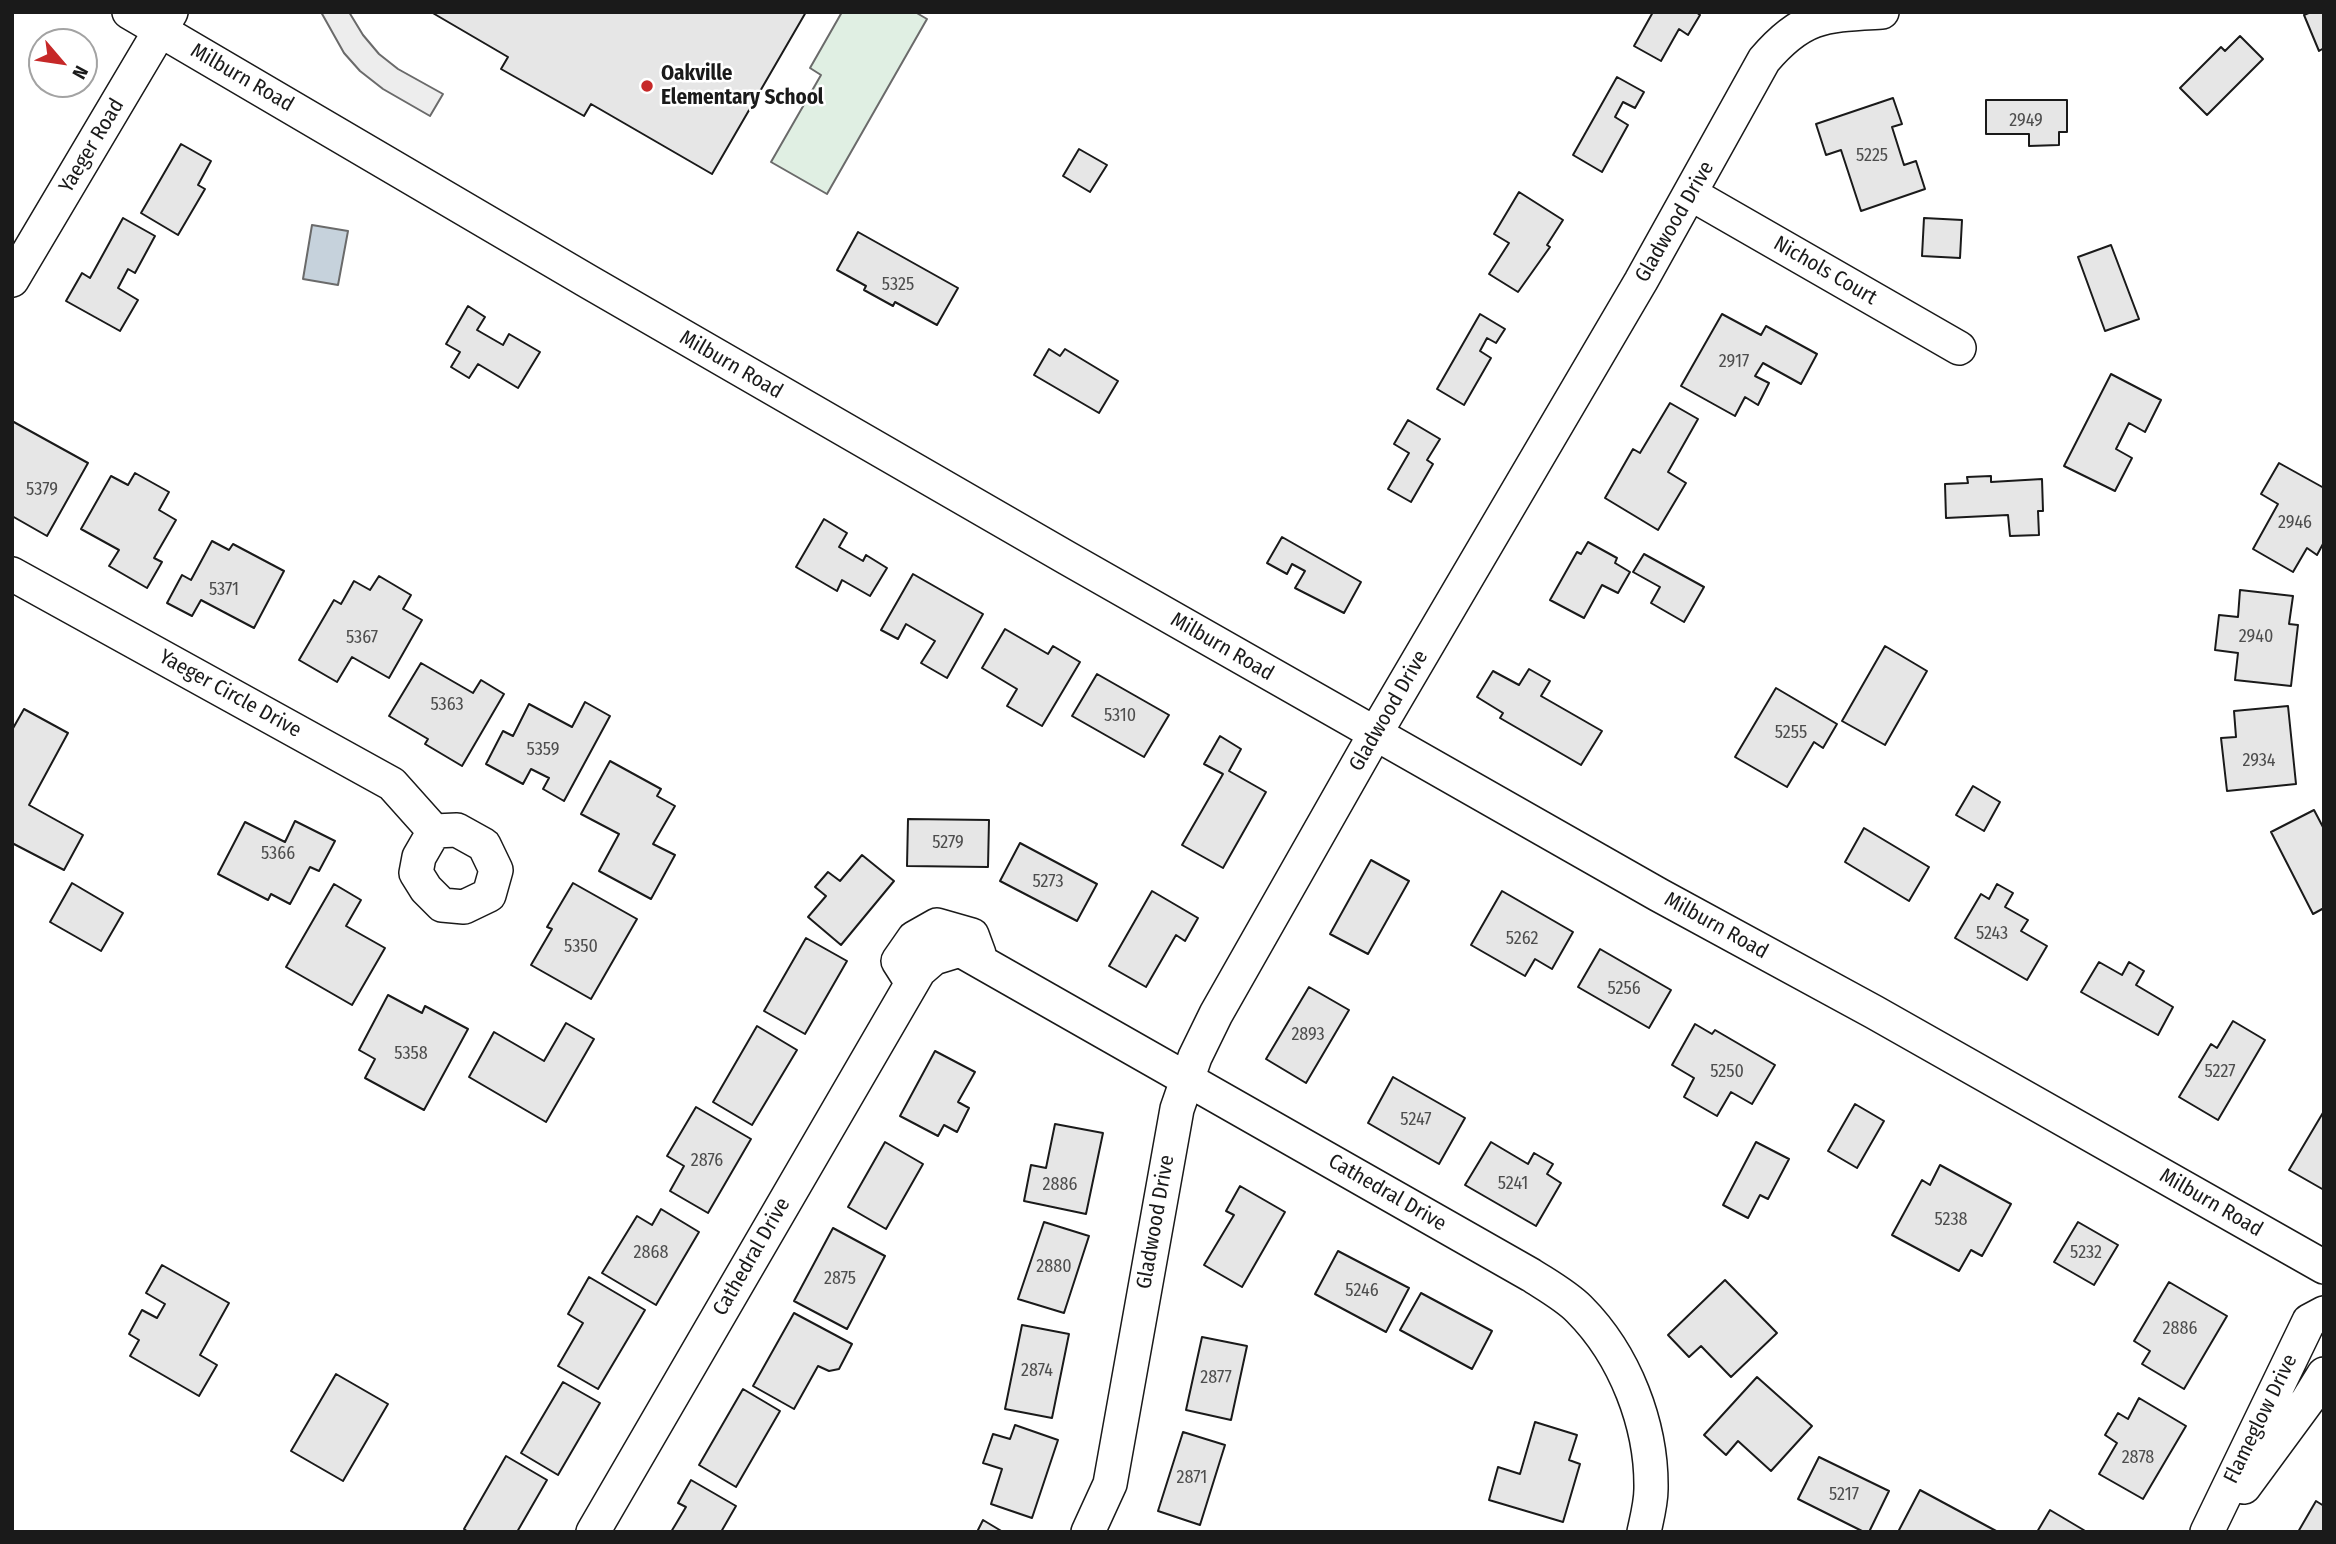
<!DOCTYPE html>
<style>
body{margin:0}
#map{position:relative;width:2336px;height:1544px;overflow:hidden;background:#fff;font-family:"Fira Sans Condensed",sans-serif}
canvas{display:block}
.frame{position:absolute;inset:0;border:14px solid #1a1a1a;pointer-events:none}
.north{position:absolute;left:28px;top:28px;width:70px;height:70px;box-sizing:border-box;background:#fff;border:2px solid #a3a3a3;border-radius:50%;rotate:119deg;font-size:19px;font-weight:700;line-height:28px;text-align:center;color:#1a1a1a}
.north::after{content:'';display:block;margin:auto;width:24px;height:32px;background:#c62828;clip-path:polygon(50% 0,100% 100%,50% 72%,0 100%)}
</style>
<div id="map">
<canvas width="2336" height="1544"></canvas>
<div class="frame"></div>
<div class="north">N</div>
</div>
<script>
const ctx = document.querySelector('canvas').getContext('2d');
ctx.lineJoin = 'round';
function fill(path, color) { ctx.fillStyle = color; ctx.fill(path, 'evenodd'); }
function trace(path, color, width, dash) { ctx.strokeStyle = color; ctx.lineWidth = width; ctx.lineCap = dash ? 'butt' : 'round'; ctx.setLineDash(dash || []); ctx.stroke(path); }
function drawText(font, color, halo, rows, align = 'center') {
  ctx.font = font + ' "Fira Sans Condensed",sans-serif'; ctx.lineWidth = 5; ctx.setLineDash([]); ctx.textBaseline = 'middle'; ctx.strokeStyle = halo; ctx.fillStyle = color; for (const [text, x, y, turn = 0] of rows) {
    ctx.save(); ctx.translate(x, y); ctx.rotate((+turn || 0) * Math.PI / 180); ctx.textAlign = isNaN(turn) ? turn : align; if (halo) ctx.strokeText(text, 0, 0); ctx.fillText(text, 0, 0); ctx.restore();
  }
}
const green = new Path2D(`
 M842,12H915L927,19L827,194L771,162L821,75L810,68Z`);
const parking = new Path2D(`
 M321,12H349L363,35L379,54L398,69L443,94L430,116L383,89L360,71L344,53Z`);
const water = new Path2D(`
 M312,225L348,231L338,285L303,279Z`);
const building = new Path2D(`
 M431,12H806L712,174L591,104L584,116L501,69L508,57Z
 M1653,12H1696L1700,15L1688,35L1679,29L1661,61L1634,46Z
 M2311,12H2324V48L2319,51L2304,15Z
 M2240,36L2263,59L2207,115L2180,88L2221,47L2225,51Z
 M1617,77L1644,92L1635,108L1623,102L1615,117L1628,125L1602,172L1573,155Z
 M1893,98L1902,124L1892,127L1904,165L1916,161L1925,189L1861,211L1841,150L1826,155L1816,124Z
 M1986,100H2067V132H2059V145L2029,146V134H1986Z
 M181,144L211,161L198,185L205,189L178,235L141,213Z
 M1079,149L1107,165L1090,192L1063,176Z
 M1519,192L1563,220L1547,245L1550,247L1518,292L1489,274L1509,243L1494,234Z
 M123,218L155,236L135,273L128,269L118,288L138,300L120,331L66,301L82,273L90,278Z
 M1924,218L1962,220L1960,258L1922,256Z
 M858,232L958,288L937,325L895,302L893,306L864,290L866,286L837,270Z
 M2111,245L2139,319L2105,331L2078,257Z
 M468,306L485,317L477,330L503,345L509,334L540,352L518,388L478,364L469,378L451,367L460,352L446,344Z
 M1480,314L1505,329L1496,343L1487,338L1480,351L1491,358L1464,405L1437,389Z
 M1722,314L1761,335L1766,326L1817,354L1801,384L1763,363L1755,376L1769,383L1758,405L1745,397L1735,416L1681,386Z
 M1049,349L1060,356L1065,349L1118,381L1099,413L1034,375Z
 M2111,374L2161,400L2145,432L2129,423L2116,449L2132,458L2115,491L2064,466Z
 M1670,403L1698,419L1668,472L1686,483L1658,530L1605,498L1633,449L1640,453Z
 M1408,420L1440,439L1427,460L1433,464L1411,502L1388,489L1409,453L1394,444Z
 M12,421L88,463L47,536L12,516Z
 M2279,463L2324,488V542L2317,555L2307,548L2293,572L2253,549L2278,504L2261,494Z
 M135,473L169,492L159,510L176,520L154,558L162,562L147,588L109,566L119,550L81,529L111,476L128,485Z
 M1991,476V482L2042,479L2043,511H2038L2039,535L2010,536L2008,515L1946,518L1945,484L1968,483L1967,477Z
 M824,519L847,533L839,547L863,561L866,555L887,568L870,596L842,580L837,591L796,567Z
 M1282,537L1361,582L1344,613L1295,588L1305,571L1292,564L1287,574L1267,563Z
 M212,541L229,550L233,544L284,571L254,628L201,600L192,616L167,603L182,575L191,580Z
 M1588,542L1617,558L1615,563L1630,572L1618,593L1602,585L1584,618L1550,600L1577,552L1581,554Z
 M1644,554L1704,587L1684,622L1651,603L1660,587L1633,572Z
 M913,574L983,614L947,678L921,663L935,641L906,624L898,639L881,630Z
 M379,576L411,595L403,609L422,620L389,678L352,657L337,682L299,660L334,600L341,604L354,581L370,590Z
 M2240,590L2293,596L2289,624L2298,625L2291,686L2235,680L2238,653L2215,650L2219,615L2238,617Z
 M1005,629L1048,654L1053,646L1080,662L1042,726L1007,706L1017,689L982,668Z
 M1885,646L1927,671L1885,745L1842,721Z
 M421,663L473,693L481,680L504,694L462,766L425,744L428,739L389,716Z
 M1529,669L1550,681L1541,696L1602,731L1581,765L1500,718L1503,713L1477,697L1493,671L1519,685Z
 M1097,674L1169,715L1144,757L1072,716Z
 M1776,688L1837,724L1823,748L1814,742L1787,787L1735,757Z
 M585,702L610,716L564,801L543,789L549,778L531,769L523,784L486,764L503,731L513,736L529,704L572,727Z
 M2288,706L2296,784L2227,791L2221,738L2236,737L2234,711Z
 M24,709L68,733L29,805L83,835L64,870L12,843V730Z
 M1220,736L1241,749L1229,771L1266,792L1223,868L1182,845L1223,774L1204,764Z
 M610,761L661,789L657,796L675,806L653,844L675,855L651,899L599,871L619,834L581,814Z
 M1973,786L2000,802L1984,831L1956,815Z
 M2314,810L2324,829V908L2313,914L2271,832Z
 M908,819L989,820L988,867L907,866Z
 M295,821L335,841L319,871L310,867L290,904L271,894L268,900L218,874L245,822L285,842Z
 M1864,828L1929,867L1909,901L1845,862Z
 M1020,843L1097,884L1077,921L1000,881Z
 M862,855L894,881L841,945L808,917L826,896L815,887L828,872L840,881Z
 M1371,860L1409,881L1368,954L1330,934Z
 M72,883L123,913L101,951L50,922Z
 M573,883L637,919L591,999L531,965L552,929L547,927Z
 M334,884L361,900L346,926L385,948L352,1005L286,967Z
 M1997,884L2013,893L2005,907L2028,920L2021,931L2047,946L2027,980L1955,938L1981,894L1989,899Z
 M1152,891L1198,918L1185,941L1176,935L1146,987L1109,966Z
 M1502,891L1573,932L1552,969L1535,959L1525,976L1471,945Z
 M806,938L847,961L805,1034L764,1011Z
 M1600,949L1671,990L1649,1028L1578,987Z
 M2099,962L2122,975L2129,962L2144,971L2136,985L2173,1007L2158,1035L2081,992Z
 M1309,987L1349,1010L1306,1083L1266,1059Z
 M388,995L422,1013L425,1006L468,1029L424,1110L365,1078L375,1059L359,1050Z
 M2233,1021L2265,1040L2218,1120L2179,1097L2211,1044L2217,1048Z
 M566,1023L594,1039L546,1122L469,1077L494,1032L544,1061Z
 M1695,1024L1712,1034L1715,1030L1775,1065L1752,1104L1731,1092L1717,1116L1684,1097L1694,1078L1672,1065Z
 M757,1026L797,1050L752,1125L713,1102Z
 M935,1051L975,1072L958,1102L969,1108L957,1132L944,1125L938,1136L900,1116Z
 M1393,1077L1465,1118L1439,1164L1368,1123Z
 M1855,1104L1884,1121L1857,1168L1828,1151Z
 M696,1107L751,1139L708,1213L670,1191L684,1166L667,1156Z
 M2324,1111V1190L2289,1170Z
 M1055,1124L1103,1133L1086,1214L1024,1201L1031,1165L1046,1168Z
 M885,1142L923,1164L886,1229L848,1207Z
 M1491,1142L1528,1164L1534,1153L1553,1164L1547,1174L1561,1183L1536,1226L1465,1185Z
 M1756,1142L1789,1159L1768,1199L1760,1195L1748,1218L1723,1205Z
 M1940,1165L2011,1204L1982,1256L1971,1250L1959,1271L1892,1235L1922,1180L1930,1185Z
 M1240,1186L1285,1212L1242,1287L1204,1265L1234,1215L1226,1211Z
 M661,1209L699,1232L656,1305L602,1273L637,1216L652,1225Z
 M1044,1222L1089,1236L1064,1313L1018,1299Z
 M2078,1222L2118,1245L2094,1285L2054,1262Z
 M833,1228L885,1256L847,1329L794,1301Z
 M1338,1251L1409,1288L1386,1332L1315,1294Z
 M162,1265L229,1303L200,1355L217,1365L199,1396L130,1356L139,1340L129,1334L142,1310L157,1318L165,1304L146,1293Z
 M589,1277L645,1310L598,1389L558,1366L583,1323L568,1314Z
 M1725,1280L1777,1333L1731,1377L1701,1346L1689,1357L1668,1335Z
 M2169,1282L2227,1316L2184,1389L2142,1364L2150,1351L2134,1341Z
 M1421,1293L1492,1331L1472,1369L1400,1330Z
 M794,1313L852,1344L839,1369L829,1371L818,1366L794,1409L753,1386Z
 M1022,1325L1069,1334L1052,1418L1005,1409Z
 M1202,1337L1247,1346L1231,1420L1186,1410Z
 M336,1374L388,1404L343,1481L291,1451Z
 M1757,1377L1812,1426L1771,1471L1738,1441L1726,1455L1704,1435Z
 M563,1382L600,1403L558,1475L521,1453Z
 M743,1389L780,1411L736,1487L699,1465Z
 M2139,1398L2186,1426L2143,1499L2099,1474L2117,1443L2105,1435L2118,1413L2128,1419Z
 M1535,1422L1577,1435L1569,1460L1580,1464L1563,1522L1489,1500L1498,1467L1520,1474Z
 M1015,1425L1058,1440L1032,1518L991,1504L1002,1469L983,1463L993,1434L1010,1439Z
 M1183,1432L1225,1445L1200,1525L1158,1511Z
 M506,1456L547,1480L517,1532H468L464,1529Z
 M1819,1457L1889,1491L1869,1532H1864L1798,1499Z
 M691,1480L736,1506L721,1532H671L686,1507L678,1503Z
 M1920,1490L1998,1532H1898Z
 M2316,1501L2324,1506V1532H2298Z
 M2050,1510L2087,1532H2037Z
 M983,1520L1003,1532H977Z`);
const minor = new Path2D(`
 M129,12L589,282L1067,558L1659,895L1874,1012L2324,1267
 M1691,194L1959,348
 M12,280L171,12
 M12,574L392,784L434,831
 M457,830L484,845L496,870L489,895L464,907L442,905L426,889L416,873L419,857L434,831Z
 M912,983L898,961L914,938L937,925L972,935L979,954
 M2244,1487L2308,1400L2324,1374
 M593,1532L919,971L934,958L960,950L1531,1275C1548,1286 1566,1296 1579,1309C1625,1355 1652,1425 1651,1489C1651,1503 1647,1518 1644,1532
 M1088,1532L1110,1484L1177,1109L1195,1057L1216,1014L1375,734L1641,281L1764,60C1803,14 1826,15 1882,12
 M2207,1532L2309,1321L2324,1313`);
const markers = [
 [647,86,7,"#c62828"]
];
const numberNames = [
 ["2949",2026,121],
 ["5225",1872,156],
 ["5325",898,285],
 ["2917",1734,362],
 ["5379",42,490],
 ["2946",2295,523],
 ["5371",224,590],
 ["2940",2256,637],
 ["5367",362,638],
 ["5363",447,705],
 ["5310",1120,716],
 ["5255",1791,733],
 ["5359",543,750],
 ["2934",2259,761],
 ["5279",948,843],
 ["5366",278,854],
 ["5273",1048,882],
 ["5243",1992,934],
 ["5262",1522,939],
 ["5350",581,947],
 ["5256",1624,989],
 ["2893",1308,1035],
 ["5358",411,1054],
 ["5250",1727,1072],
 ["5227",2220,1072],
 ["5247",1416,1120],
 ["2876",707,1161],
 ["5241",1513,1184],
 ["2886",1060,1185],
 ["5238",1951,1220],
 ["2868",651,1253],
 ["5232",2086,1253],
 ["2880",1054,1267],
 ["2875",840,1279],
 ["5246",1362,1291],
 ["2886",2180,1329],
 ["2874",1037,1371],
 ["2877",1216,1378],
 ["2878",2138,1458],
 ["2871",1192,1478],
 ["5217",1844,1495]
];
const poiNames = [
 ["Oakville",661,74],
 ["Elementary School",661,98]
];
const streetNames = [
 ["Milburn Road",242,78,30],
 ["Yaeger Road",92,146,-59],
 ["Gladwood Drive",1675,222,-60],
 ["Nichols Court",1825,271,30],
 ["Milburn Road",731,365,30],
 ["Milburn Road",1222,647,30],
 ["Yaeger Circle Drive",230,694,29],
 ["Gladwood Drive",1389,711,-60],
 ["Milburn Road",1716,926,29],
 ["Cathedral Drive",1387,1193,30],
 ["Milburn Road",2211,1203,30],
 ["Gladwood Drive",1156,1222,-80],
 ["Cathedral Drive",752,1257,-60],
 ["Flameglow Drive",2261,1419,-64]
];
fill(green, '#e0efe3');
trace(green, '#6a6a6a', 2);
fill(parking, '#ededed');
trace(parking, '#6a6a6a', 2);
fill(water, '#c6d2dc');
trace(water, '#6a6a6a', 2);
fill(building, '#e6e6e6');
trace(building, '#1a1a1a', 2);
trace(minor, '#1a1a1a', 36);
trace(minor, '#fff', 33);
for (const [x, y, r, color] of markers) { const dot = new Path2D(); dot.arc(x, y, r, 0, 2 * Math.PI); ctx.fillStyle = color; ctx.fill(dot); trace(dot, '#fff', 2.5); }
drawText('18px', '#4d4d4d', null, numberNames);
drawText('bold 21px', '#1a1a1a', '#fff', poiNames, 'left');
drawText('21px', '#1a1a1a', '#fff', streetNames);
</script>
